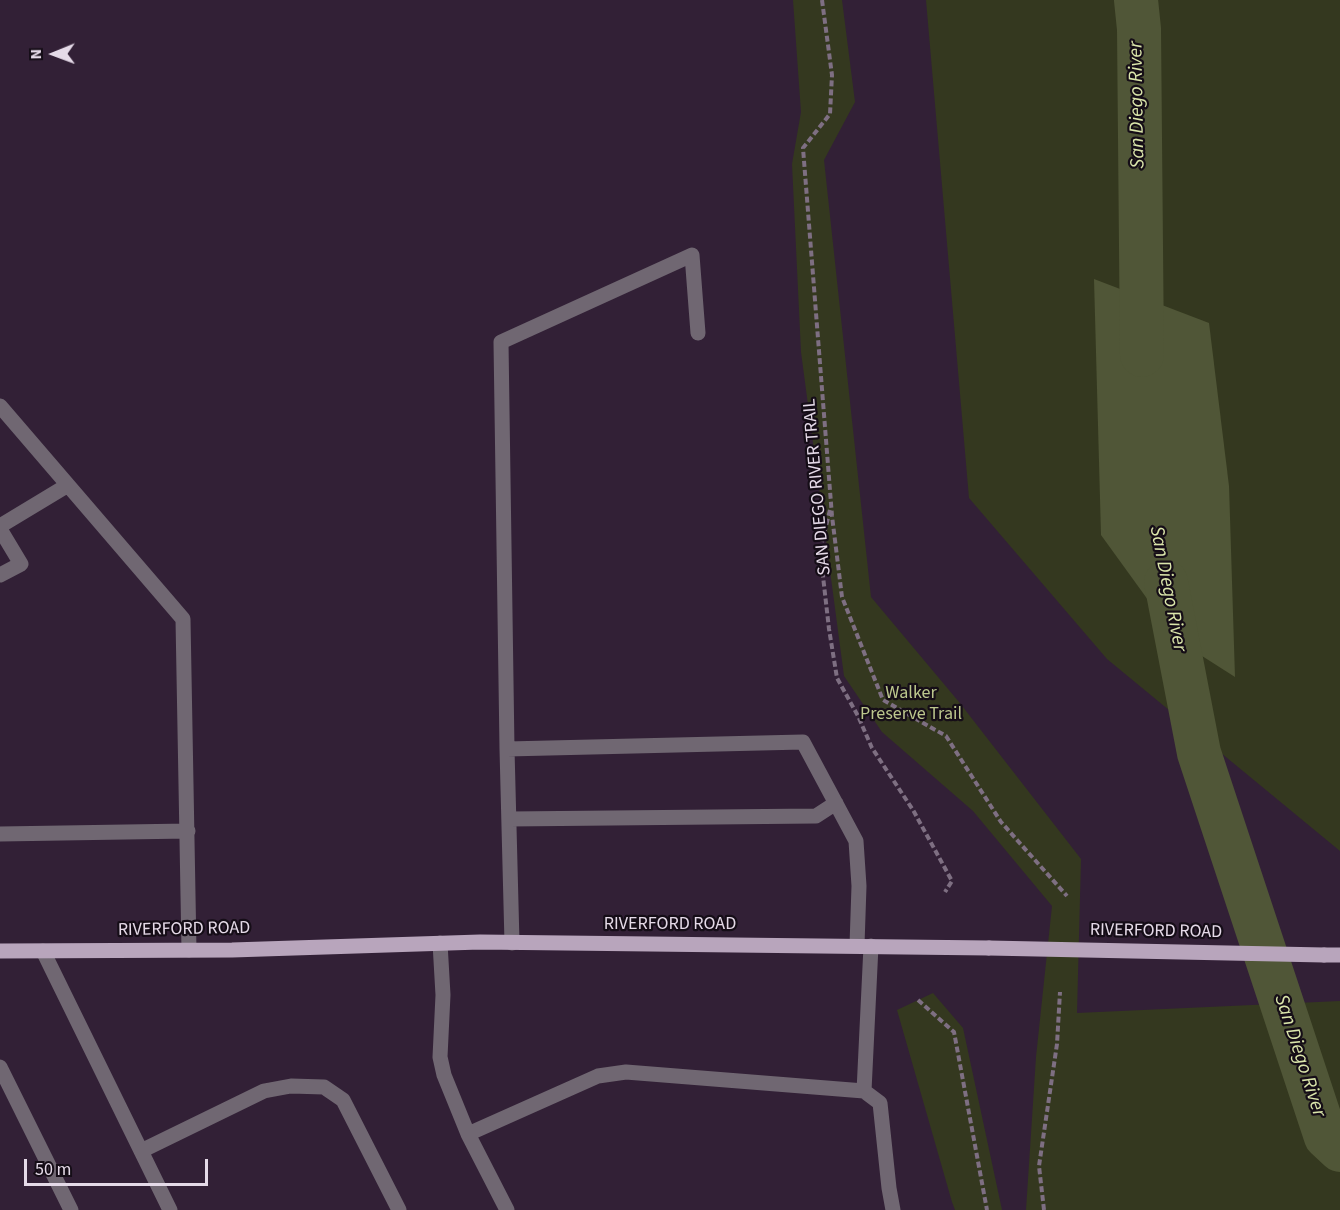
<!DOCTYPE html>
<style>
body{margin:0}
#map{position:relative;width:1340px;height:1210px;overflow:hidden;background:#322036;font-family:"Source Sans 3",sans-serif}
canvas{display:block}
.north{position:absolute;left:24px;top:24px;width:60px;height:60px;-webkit-text-stroke:4px #150d17;paint-order:stroke;rotate:269deg;font-size:16px;font-weight:700;line-height:24px;text-align:center;color:#e5dae8}
.north::after{content:'';display:block;margin:auto;width:21px;height:27px;background:#e5dae8;clip-path:polygon(50% 0,100% 100%,50% 72%,0 100%)}
.scale{position:absolute;left:24px;top:1159px;width:184px;height:27px;box-sizing:border-box;border:3px solid #e5dae8;border-top:0;padding-left:8px;font-size:18px;line-height:21px;white-space:nowrap;color:#e5dae8;-webkit-text-stroke:4px #150d17;paint-order:stroke}
</style>
<div id="map">
<canvas width="1340" height="1210"></canvas>
<div class="north">N</div>
<div class="scale">50 m</div>
</div>
<script>
const ctx = document.querySelector('canvas').getContext('2d');
ctx.lineJoin = 'round';
function fill(path, color) { ctx.fillStyle = color; ctx.fill(path, 'evenodd'); }
function trace(path, color, width, dash) { ctx.strokeStyle = color; ctx.lineWidth = width; ctx.lineCap = dash ? 'butt' : 'round'; ctx.setLineDash(dash || []); ctx.stroke(path); }
function drawText(font, color, halo, rows, align = 'center') {
  ctx.font = font + ' "Source Sans 3",sans-serif'; ctx.lineWidth = 4.5; ctx.setLineDash([]); ctx.textBaseline = 'middle'; ctx.strokeStyle = halo; ctx.fillStyle = color; for (const [text, x, y, turn = 0] of rows) {
    ctx.save(); ctx.translate(x, y); ctx.rotate((+turn || 0) * Math.PI / 180); ctx.textAlign = isNaN(turn) ? turn : align; if (halo) ctx.strokeText(text, 0, 0); ctx.fillText(text, 0, 0); ctx.restore();
  }
}
const green = new Path2D(`
 M793,0H842L855,102L824,160L871,597L959,702L1081,859L1077,1013L1340,1001V1210H1026L1036,1057L1052,906L973,811L882,732L844,676L801,352L792,164L801,112Z
 M926,0H1340V851L1107,659L969,498Z
 M933,993L963,1028L1002,1210H955L952,1202L897,1010Z`);
const water = new Path2D(`
 M1094,279L1209,323L1229,486L1235,677L1177,640L1101,535Z`);
const river = new Path2D(`
 M1136,0L1139,29L1142,355
 M1166,582L1199,753L1326,1137L1340,1150`);
const path = new Path2D(`
 M822,0L832,75L830,114L803,148L832,516L842,597L883,700L946,736L1001,822L1067,896
 M830,510L820,550L829,629L837,678L858,716L872,748L913,810L952,881L945,892
 M918,1000L954,1032L987,1210
 M1044,1210L1039,1166L1057,1044L1060,992`);
const minor = new Path2D(`
 M0,406L183,619L189,950
 M0,526L68,485
 M0,529L21,564L0,575
 M507,749L501,342L692,255L698,333
 M509,819L816,816L836,803
 M0,834L188,831
 M440,943L443,995L440,1057L444,1075L468,1134L598,1076L626,1072L864,1091L871,946
 M512,943L507,749L803,742L856,841L859,886L857,945
 M43,951L170,1210
 M0,1067L71,1210
 M864,1091L880,1103L889,1188L893,1210
 M468,1134L507,1210
 M141,1151L264,1091L291,1086L324,1087L343,1100L399,1210`);
const major = new Path2D(`
 M0,951L232,950L480,942L989,948
 M1324,955H1340`);
const majorBridge = new Path2D(`
 M989,948L1324,955`);
const streetNames = [
 ["SAN DIEGO RIVER TRAIL",818,487,-95],
 ["RIVERFORD ROAD",670,925],
 ["RIVERFORD ROAD",184,930,-1],
 ["RIVERFORD ROAD",1156,932,1]
];
const parkNames = [
 ["Walker",911,694],
 ["Preserve Trail",911,715]
];
const waterNames = [
 ["San Diego River",1138,105,-91],
 ["San Diego River",1167,589,79],
 ["San Diego River",1299,1056,72]
];
fill(green, '#34381f');
fill(water, '#505637');
trace(river, '#505637', 44);
trace(path, '#7e6f82', 4, [6, 3]);
trace(minor, '#706772', 15);
trace(major, '#b8a5bc', 15);
trace(majorBridge, '#b8a5bc', 15);
drawText('18px', '#e5dae8', '#150d17', streetNames);
drawText('18px', '#bcc78d', '#150d17', parkNames);
drawText('italic 20px', '#dbe6ab', '#150d17', waterNames);
</script>
